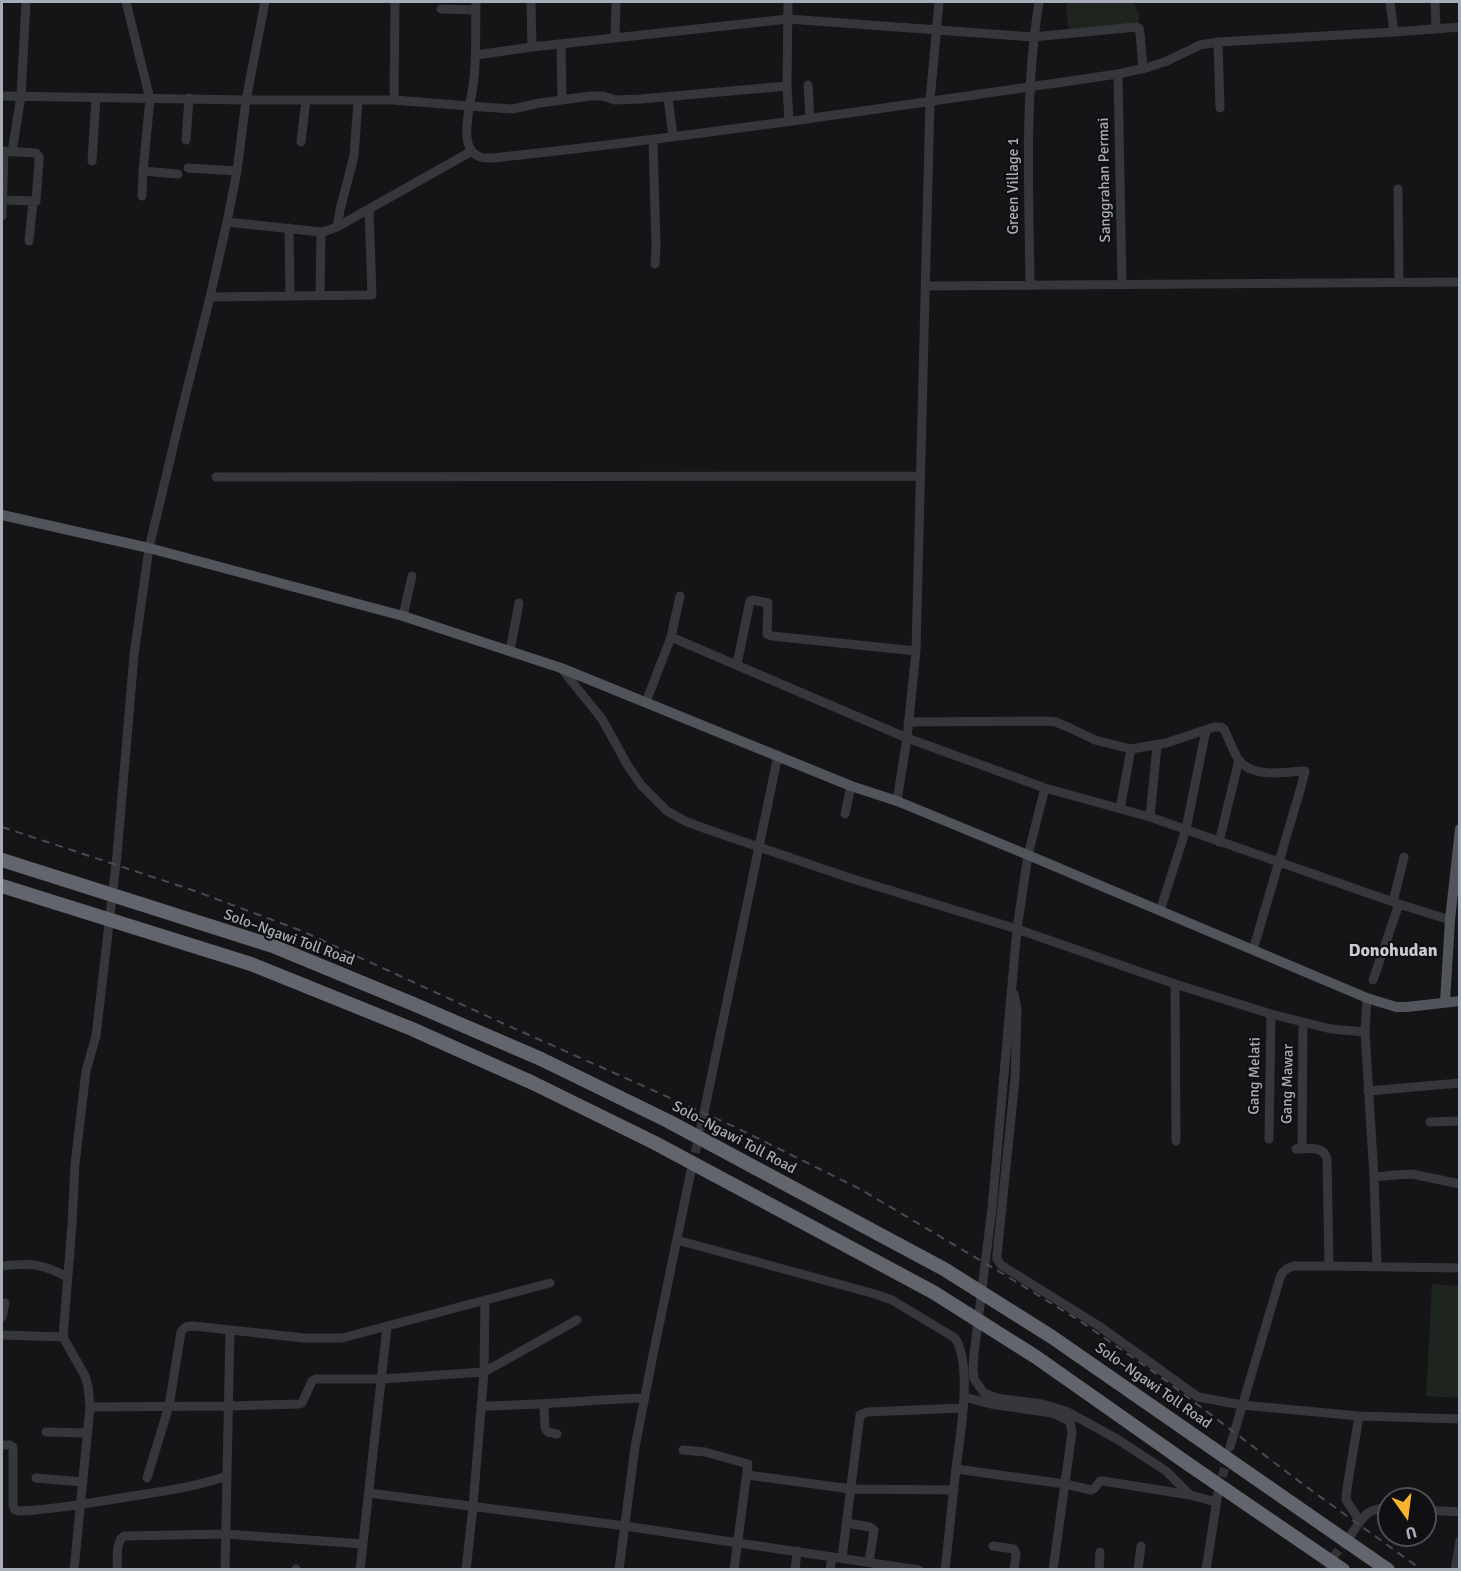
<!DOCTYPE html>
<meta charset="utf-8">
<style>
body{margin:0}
#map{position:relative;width:1461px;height:1571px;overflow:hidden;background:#151517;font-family:Signika,sans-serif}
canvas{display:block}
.frame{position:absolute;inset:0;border:3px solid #a6acb8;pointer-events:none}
.north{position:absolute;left:1377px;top:1487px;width:60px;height:60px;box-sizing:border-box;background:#101012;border:2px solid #4c4e54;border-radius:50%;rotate:166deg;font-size:16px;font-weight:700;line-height:24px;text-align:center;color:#a6acb8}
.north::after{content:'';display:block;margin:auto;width:21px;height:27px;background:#f9b42c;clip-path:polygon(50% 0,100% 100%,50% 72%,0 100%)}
</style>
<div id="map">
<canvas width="1461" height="1571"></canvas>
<div class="frame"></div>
<div class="north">U</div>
</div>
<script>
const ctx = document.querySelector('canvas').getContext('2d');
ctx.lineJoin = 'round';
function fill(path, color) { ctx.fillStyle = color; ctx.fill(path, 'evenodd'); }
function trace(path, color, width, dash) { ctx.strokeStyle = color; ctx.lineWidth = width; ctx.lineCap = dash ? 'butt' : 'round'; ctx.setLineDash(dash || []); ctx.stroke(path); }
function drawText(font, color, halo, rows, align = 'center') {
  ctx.font = font + ' Signika,sans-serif'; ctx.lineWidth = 4.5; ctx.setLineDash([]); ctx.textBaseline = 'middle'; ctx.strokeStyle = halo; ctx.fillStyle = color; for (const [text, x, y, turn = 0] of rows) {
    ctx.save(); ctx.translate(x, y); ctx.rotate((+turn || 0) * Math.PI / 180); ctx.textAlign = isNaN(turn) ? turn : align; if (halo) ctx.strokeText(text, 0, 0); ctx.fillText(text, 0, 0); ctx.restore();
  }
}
const green = new Path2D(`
 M1067,2H1133L1139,14V23L1069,30L1066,11Z
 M1432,1284L1459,1286V1398L1426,1396Z`);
const minorTunnel = new Path2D(`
 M692,1166L700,1132
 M1219,1490L1228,1454
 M1329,1570L1332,1558L1350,1537`);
const minor = new Path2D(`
 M126,2L150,99L143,171L178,174
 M476,2C475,36 478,72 469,106L512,109L540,103L590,96H603L615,100L641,99L787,86
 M531,2L532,47
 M788,2L787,86L789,121
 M1390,2L1394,32
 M1435,2L1436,29
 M441,9L476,10
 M615,38L616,2
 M1218,42L1220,108
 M561,44L562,100
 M476,55L532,47L788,19L1033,37L1136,27L1139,28L1140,33L1143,69
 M1118,74L1122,285
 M808,85L810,118
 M2,96L246,100H394L469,106C468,121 461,148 478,156C482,159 488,158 493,158C702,136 910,104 1118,74L1149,67L1167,61L1200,45L1218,42L1394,32L1460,27
 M668,97L673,137
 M394,100L395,2
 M186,140L189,98
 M653,140L656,246L655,264
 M301,142L306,100
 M2,151L36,153L39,157V162L36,201L2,200
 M12,152L21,96L26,2
 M92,161L96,98
 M188,168L237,171
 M1398,189L1399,282
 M142,196L143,171
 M2,216L4,151
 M227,222L321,232
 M337,227L340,210L354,156L358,101
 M289,228L290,296
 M29,241L33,201
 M1030,285C1029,191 1024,95 1039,2
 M926,286L1460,282
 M320,296L321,232L326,231L337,227L472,151
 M210,297L372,295L369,209
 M216,477L919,476
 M403,616L412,576
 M671,637L907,738L1045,788L1150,817L1399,904L1450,920
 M510,651L519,603
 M737,664L750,601L753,600L768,603L767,634L772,636L916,651
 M561,668L602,719L628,766L641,785L667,811L685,821L709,830L853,879L1017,929L1175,984L1271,1014L1331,1029L1365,1032
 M646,702L671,637L680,596
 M908,722L1046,721L1056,722L1070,728L1095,740L1131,749L1166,743L1214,727H1221L1224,729C1229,739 1232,749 1238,759C1252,779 1284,772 1305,771L1301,787L1253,950
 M1045,788L1028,855L1017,929L992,1208L974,1354L973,1369L974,1379L984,1393L996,1398L1042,1404L1066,1411L1117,1439L1166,1471L1190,1495L1216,1502
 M897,801L907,738L916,651L930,101L939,2
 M1120,809L1131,749
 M845,814L851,786
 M1150,817L1157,746
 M1219,842L1239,760
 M1393,902L1404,857
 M1160,911L1186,829L1206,730
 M1373,980L1399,904
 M1175,984L1176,1141
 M1014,994L1017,1009L1015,1079L997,1255V1259L1001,1265L1099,1326L1198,1397L1242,1405L1359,1416L1460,1419
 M1367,998L1365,1032L1374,1177L1377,1266
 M1368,1091L1460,1083
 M1430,1122L1460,1121
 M701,1127L778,755
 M1269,1139L1271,1014
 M1302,1147L1303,1022
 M1296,1149C1308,1149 1322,1145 1327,1158L1329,1266
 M1374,1177L1395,1175L1412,1174L1460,1184
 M677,1240L875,1294L892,1300L955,1338C973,1366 960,1435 956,1469C952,1502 949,1536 945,1570
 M2,1266C29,1263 42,1263 67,1277
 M2,1317L5,1303
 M2,1335L63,1337
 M964,1397L991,1404L1052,1413L1066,1419L1070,1422L1072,1432L1053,1570
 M544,1404L545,1428L548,1432L557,1434
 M481,1406C536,1405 590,1400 644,1398
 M90,1407L228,1406L299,1404L302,1403L312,1381L316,1379H382L484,1372L577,1320
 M1359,1416L1347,1488L1346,1500L1360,1521
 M46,1432L87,1433
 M2,1445H10L13,1447V1505L15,1510L19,1511C54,1510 87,1503 121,1498C157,1492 192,1488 227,1476
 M1230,1447L1280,1278L1283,1272L1288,1268L1294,1266H1329L1460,1268
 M683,1450L705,1452L748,1464L734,1570
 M956,1469L1065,1484L1091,1490L1095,1488L1100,1481H1103L1190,1495
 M748,1475L851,1489L954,1490
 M36,1478L83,1482
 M147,1478L169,1406L181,1332C185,1326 188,1326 194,1326L304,1338H342L550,1283
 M369,1493L625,1526L919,1570
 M1425,1510L1460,1512
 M847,1523L870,1527L874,1530L869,1562
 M1351,1535C1362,1518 1367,1507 1389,1508
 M993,1546L1014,1549L1016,1554L1014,1570
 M842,1558L860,1415L867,1412L963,1408
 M74,1570L90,1407L88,1386L85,1376L63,1337L72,1225L75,1164L86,1071L96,1036L117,855L134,655L149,548L186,393L210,297L227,222L237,171L246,100L265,2
 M117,1570C118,1559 115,1542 124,1536L226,1534L363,1544
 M225,1570L230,1330
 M296,1570V1569
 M360,1570L387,1327
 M466,1570L473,1506L484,1372L485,1300
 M619,1570L635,1447L654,1350L691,1171
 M795,1570L797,1551
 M830,1570L832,1557
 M1099,1570L1100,1552
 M1138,1570L1141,1546
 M1206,1570L1218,1493
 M1455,1570L1460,1541`);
const major = new Path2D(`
 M2,515L149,548L403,616L561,668L851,786L897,801L1028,855L1367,998L1396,1007H1407L1460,1001
 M1445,1002L1450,920L1460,829`);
const highway = new Path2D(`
 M2,860L273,946L411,1003L541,1059L668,1121L944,1269L1052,1337L1388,1570
 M2,886L251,964L412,1029L533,1083L655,1143L933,1292L1036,1357L1191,1466L1343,1570`);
const rail = new Path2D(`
 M2,827L195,891L302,931L500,1022L735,1127L860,1189L1005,1275L1080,1321L1161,1377L1304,1485L1422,1570`);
const streetNames = [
 ["Sanggrahan Permai",1105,180,-91],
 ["Green Village 1",1014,186,-90],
 ["Solo–Ngawi Toll Road",289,938,20],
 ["Gang Melati",1255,1076,-89],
 ["Gang Mawar",1288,1084,-89],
 ["Solo–Ngawi Toll Road",734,1138,28],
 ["Solo–Ngawi Toll Road",1153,1386,35]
];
const quarterNames = [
 ["Donohudan",1393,951]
];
fill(green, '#1d251e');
trace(minorTunnel, '#323337', 9, [9, 4.5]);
trace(minor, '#36373c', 9);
trace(major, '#52545b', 10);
trace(highway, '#62656d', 14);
trace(rail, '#494b51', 2, [8, 6]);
drawText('15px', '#a6acb8', '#101012', streetNames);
drawText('bold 18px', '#c8cbd4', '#101012', quarterNames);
</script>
